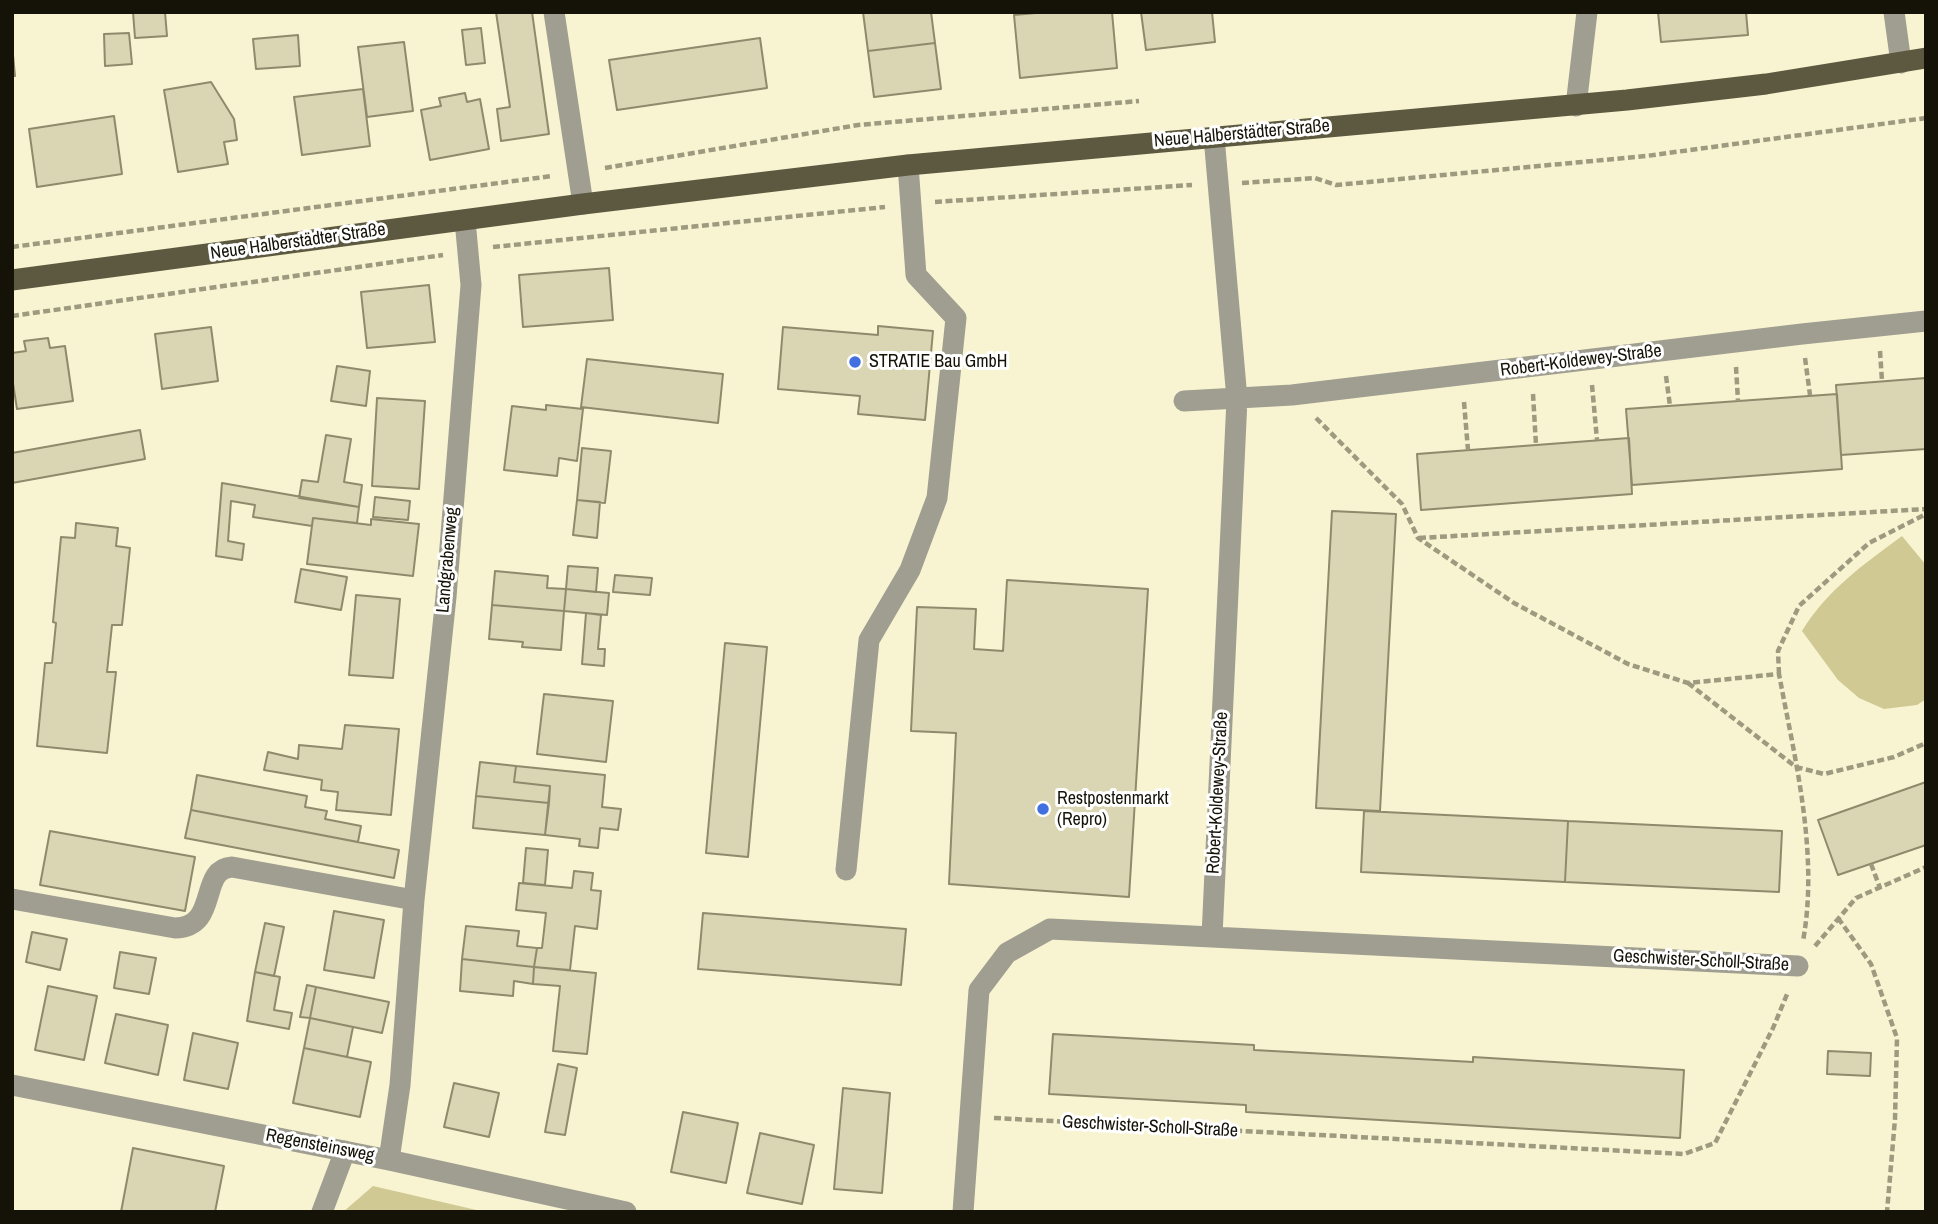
<!DOCTYPE html>
<meta charset="utf-8">
<style>
body{margin:0}
#map{position:relative;width:1938px;height:1224px;overflow:hidden;background:#f8f4d1;font-family:"Archivo Narrow",sans-serif}
canvas{display:block}
.frame{position:absolute;inset:0;border:14px solid #151307;pointer-events:none}
</style>
<div id="map">
<canvas width="1938" height="1224"></canvas>
<div class="frame"></div>
</div>
<script>
const ctx = document.querySelector('canvas').getContext('2d');
ctx.lineJoin = 'round';
function fill(path, color) { ctx.fillStyle = color; ctx.fill(path, 'evenodd'); }
function trace(path, color, width, dash) { ctx.strokeStyle = color; ctx.lineWidth = width; ctx.lineCap = dash ? 'butt' : 'round'; ctx.setLineDash(dash || []); ctx.stroke(path); }
function drawText(font, color, halo, rows, align = 'center') {
  ctx.font = font + ' "Archivo Narrow",sans-serif'; ctx.lineWidth = 6; ctx.setLineDash([]); ctx.textBaseline = 'middle'; ctx.strokeStyle = halo; ctx.fillStyle = color; for (const [text, x, y, turn = 0] of rows) {
    ctx.save(); ctx.translate(x, y); ctx.rotate((+turn || 0) * Math.PI / 180); ctx.textAlign = isNaN(turn) ? turn : align; if (halo) ctx.strokeText(text, 0, 0); ctx.fillText(text, 0, 0); ctx.restore();
  }
}
const green = new Path2D(`
 M1902,536L1926,565V699L1917,705L1884,709L1859,698L1838,680L1802,631C1827,590 1864,564 1902,536Z
 M373,1186L485,1212H343Z`);
const building = new Path2D(`
 M133,12H165L167,36L135,38Z
 M496,12H532L549,134L501,141L497,109L510,107Z
 M863,12H931L935,43L868,51Z
 M1047,12H1112L1117,68L1020,78L1014,15Z
 M1141,12H1212L1215,42L1146,50Z
 M1658,12H1746L1748,35L1661,42Z
 M481,28L485,63L466,65L462,30Z
 M129,33L132,64L105,66L104,34Z
 M298,35L300,66L256,69L253,39Z
 M760,38L767,88L617,110L609,60Z
 M404,42L413,111L367,117L358,47Z
 M935,43L941,89L874,97L868,51Z
 M12,44L15,76H12Z
 M211,82L234,119L237,140L224,142L228,164L178,172L164,90Z
 M363,89L370,146L302,155L294,97Z
 M465,93L467,102L480,99L489,149L430,160L421,110L441,106L439,98Z
 M114,116L122,174L37,187L29,129Z
 M609,268L613,320L523,327L519,275Z
 M429,285L435,342L367,348L361,292Z
 M878,326L933,331L925,420L858,414L860,396L778,389L783,327L878,335Z
 M211,327L218,381L162,389L155,334Z
 M48,338L50,348L65,346L73,401L17,409L12,377V353L26,351L24,341Z
 M587,359L723,374L718,423L581,407Z
 M337,366L370,371L366,406L331,401Z
 M1926,378V449L1841,455L1836,385Z
 M1837,394L1842,469L1632,485L1626,409Z
 M377,398L425,401L419,489L372,486Z
 M546,405L583,409L577,461L559,458L557,476L504,470L512,406L546,410Z
 M140,430L145,459L12,483V453Z
 M326,435L351,439L344,482L362,485L359,507L299,498L302,480L318,482Z
 M1629,438L1632,494L1421,510L1417,454Z
 M582,448L611,451L605,503L577,500Z
 M222,483L359,507L357,523L313,518L312,526L253,517L255,505L231,501L228,541L244,544L242,560L216,556Z
 M375,497L410,501L408,520L373,517Z
 M577,500L600,502L597,538L573,535Z
 M1332,511L1396,514L1380,811L1316,808Z
 M313,518L371,525V519L419,524L413,576L307,564Z
 M76,523L118,528L116,546L130,548L122,625H112L107,672H116L107,753L37,746L45,663H52L56,623L53,622L61,537L75,538Z
 M568,566L598,568L596,592L566,589Z
 M301,569L347,577L341,610L295,602Z
 M495,571L548,576L547,588L566,589L564,611L492,605Z
 M615,575L652,578L650,595L613,592Z
 M1007,580L1148,589L1129,897L949,884L956,733L911,731L917,607L976,609L974,649L1003,651Z
 M566,589L609,593L607,615L564,611Z
 M356,595L400,599L393,678L349,675Z
 M492,605L564,611L561,650L522,647L523,642L489,639Z
 M586,613L601,615L598,649H605L604,666L582,664Z
 M725,643L767,647L748,857L706,853Z
 M544,694L613,701L606,762L537,754Z
 M345,725L399,729L391,815L336,810L338,792L321,790L322,780L264,770L268,752L298,759L299,745L342,749Z
 M480,762L516,766L514,782L550,786L549,803L476,796Z
 M516,766L605,775L602,807L621,809L618,830L600,828L598,848L579,846L580,839L545,835L550,786L514,782Z
 M197,775L307,796L305,807L327,811L325,819L361,826L358,842L191,810Z
 M1926,782V845L1838,875L1818,820Z
 M476,796L549,803L545,835L473,828Z
 M191,810L399,850L394,878L185,838Z
 M1364,811L1568,821L1565,882L1361,872Z
 M1568,821L1782,831L1779,892L1565,882Z
 M50,831L195,857L185,911L40,885Z
 M526,848L548,850L545,885L523,883Z
 M574,871L593,873L591,890L601,891L597,929L575,926L570,970L534,967L537,948H542L546,913L516,910L519,883L572,888Z
 M334,911L384,920L374,978L324,970Z
 M703,913L906,929L901,985L698,969Z
 M265,923L284,927L274,976L255,972Z
 M466,926L519,931L517,946L537,948L534,967L462,959Z
 M32,932L67,939L60,970L26,962Z
 M120,952L156,958L149,994L114,988Z
 M462,959L534,967L533,984L514,981L513,996L460,991Z
 M534,967L596,973L587,1054L553,1051L560,986L533,984Z
 M255,972L280,977L274,1010L292,1013L289,1029L247,1021Z
 M307,985L316,987L310,1018L300,1017Z
 M48,986L97,996L84,1060L35,1050Z
 M316,987L389,1002L382,1033L310,1018Z
 M116,1014L168,1025L158,1075L105,1063Z
 M310,1018L353,1027L347,1057L304,1048Z
 M193,1033L238,1043L228,1089L184,1080Z
 M1053,1034L1254,1045V1050L1473,1062V1057L1684,1070L1680,1138L1246,1112V1105L1049,1094Z
 M304,1048L371,1062L360,1117L293,1103Z
 M1828,1051L1871,1053L1870,1076L1827,1074Z
 M558,1064L577,1068L565,1135L545,1132Z
 M454,1083L499,1093L489,1137L444,1127Z
 M843,1088L890,1093L882,1193L834,1189Z
 M683,1112L738,1123L726,1183L671,1172Z
 M760,1133L814,1145L802,1204L747,1193Z
 M133,1148L224,1166L215,1212H121Z`);
const path = new Path2D(`
 M605,168L858,125L1139,101
 M1242,183L1315,178L1336,185L1646,156L1926,118
 M935,202L1192,185
 M12,247L552,176
 M493,247L885,207
 M12,316L443,255
 M1880,351L1882,381
 M1805,358L1810,395
 M1736,367L1738,401
 M1666,376L1670,406
 M1592,385L1597,440
 M1533,394L1536,445
 M1464,402L1468,450
 M1316,418L1402,504L1418,538L1514,603L1628,664L1688,683L1779,674C1795,760 1819,853 1803,941
 M1419,538L1926,509
 M1779,674L1778,651L1799,606L1869,543L1926,514
 M1688,683L1796,767L1824,774L1894,757L1926,743
 M1871,864L1880,888
 M1838,918L1871,964L1897,1038L1895,1119L1887,1212
 M1815,946L1856,898L1926,867
 M994,1118L1684,1154L1715,1143L1773,1028L1788,992`);
const minor = new Path2D(`
 M554,12L583,204
 M1894,12L1901,63
 M1576,106L1587,12
 M1184,401L1292,395L1802,334L1926,321
 M846,870L869,640L910,570L937,498L956,318L916,275L908,165
 M12,899L175,928C220,927 198,869 232,867L414,900
 M1212,936L1237,399L1214,137
 M12,1085L389,1160L626,1212
 M389,1160L400,1085L414,900L446,597L471,285L465,220
 M322,1212L345,1151
 M963,1212L979,990L1007,953L1050,929L1798,966`);
const major = new Path2D(`
 M12,280L583,204L908,165L1627,100L1766,84L1926,58`);
const markers = [
 [855,362,7,"#4270e1"],
 [1043,809,7,"#4270e1"]
];
const streetNames = [
 ["Neue Halberstädter Straße",1242,134,-5],
 ["Neue Halberstädter Straße",298,242,-8],
 ["Robert-Koldewey-Straße",1581,361,-7],
 ["Landgrabenweg",448,560,-85],
 ["Robert-Koldewey-Straße",1218,793,-87],
 ["Geschwister-Scholl-Straße",1701,961,3],
 ["Geschwister-Scholl-Straße",1150,1127,3],
 ["Regensteinsweg",320,1146,11]
];
const poiNames = [
 ["STRATIE Bau GmbH",869,362],
 ["Restpostenmarkt",1057,799],
 ["(Repro)",1057,820]
];
fill(green, '#d0c993');
fill(building, '#dad6b4');
trace(building, '#8e8a6b', 2);
trace(path, '#9d9a80', 4.5, [7, 3.5]);
trace(minor, '#9f9e90', 21);
trace(major, '#5c5940', 21);
for (const [x, y, r, color] of markers) { const dot = new Path2D(); dot.arc(x, y, r, 0, 2 * Math.PI); ctx.fillStyle = color; ctx.fill(dot); trace(dot, '#fff', 2.5); }
drawText('18px', '#151307', '#fff', streetNames);
drawText('18px', '#151307', '#fff', poiNames, 'left');
</script>
